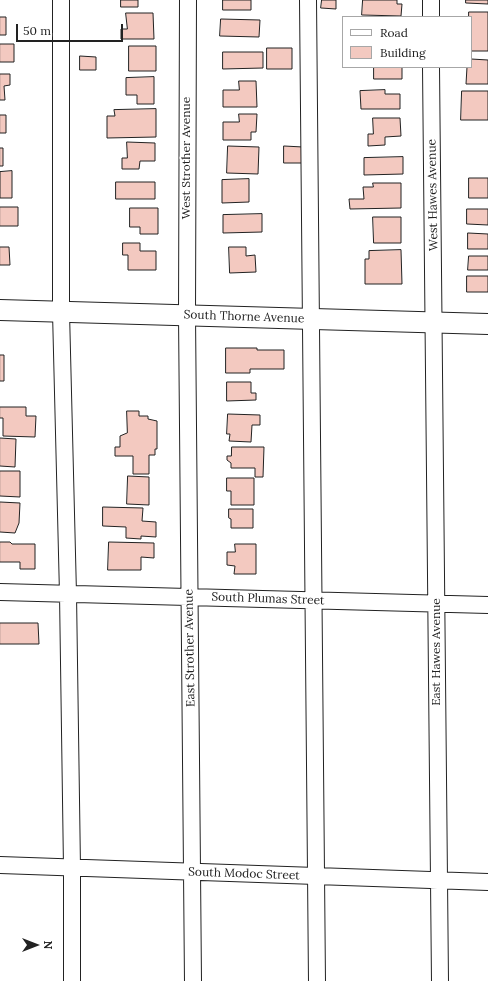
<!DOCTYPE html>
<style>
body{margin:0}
#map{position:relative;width:488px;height:981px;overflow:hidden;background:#fff;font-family:Lora,serif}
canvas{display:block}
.legend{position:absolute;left:342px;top:16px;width:130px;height:52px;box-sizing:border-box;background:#fff;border:1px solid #a7a7a7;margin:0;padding:5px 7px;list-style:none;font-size:12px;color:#222}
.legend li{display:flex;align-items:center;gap:8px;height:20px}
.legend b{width:20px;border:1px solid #a7a7a7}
.north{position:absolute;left:16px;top:925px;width:40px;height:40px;-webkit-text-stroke:3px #fff;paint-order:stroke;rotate:90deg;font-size:11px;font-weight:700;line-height:16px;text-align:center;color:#222}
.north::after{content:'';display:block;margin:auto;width:14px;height:18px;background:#222;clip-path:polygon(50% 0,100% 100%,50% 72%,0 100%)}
.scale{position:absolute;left:16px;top:24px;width:107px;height:18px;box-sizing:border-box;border:2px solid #222;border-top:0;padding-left:5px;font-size:12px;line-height:14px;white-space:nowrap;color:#222;-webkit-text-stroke:3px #fff;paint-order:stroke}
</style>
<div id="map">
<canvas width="488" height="981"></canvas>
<ul class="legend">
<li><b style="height:5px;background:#fff"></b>Road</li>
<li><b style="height:11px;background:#f3c9c0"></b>Building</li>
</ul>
<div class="north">N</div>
<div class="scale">50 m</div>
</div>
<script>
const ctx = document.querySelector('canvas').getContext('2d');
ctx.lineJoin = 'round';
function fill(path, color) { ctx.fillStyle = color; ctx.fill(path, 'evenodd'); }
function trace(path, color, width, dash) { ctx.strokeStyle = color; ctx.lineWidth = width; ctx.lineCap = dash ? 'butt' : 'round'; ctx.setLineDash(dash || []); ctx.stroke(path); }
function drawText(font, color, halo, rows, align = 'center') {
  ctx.font = font + ' Lora,serif'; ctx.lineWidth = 3; ctx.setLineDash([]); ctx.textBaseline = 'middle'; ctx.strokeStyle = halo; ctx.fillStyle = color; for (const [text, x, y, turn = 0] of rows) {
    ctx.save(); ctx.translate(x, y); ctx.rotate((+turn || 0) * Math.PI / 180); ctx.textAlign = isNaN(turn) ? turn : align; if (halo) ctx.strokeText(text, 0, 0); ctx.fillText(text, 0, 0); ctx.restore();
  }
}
const building = new Path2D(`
 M121,0H138V7H121Z
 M223,0H251V10H223Z
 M322,0H336V9L321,8Z
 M363,0H397V4H402L401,16L362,15Z
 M466,0H488V4L466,3Z
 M469,12H488V51H471V17H469Z
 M126,13H153L154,39H121V29H127Z
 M0,17H6V35H0Z
 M221,19L260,20L259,37L220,36Z
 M0,44H14V62H0Z
 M129,46H156V71H129Z
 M267,48H292V69H267Z
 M223,52H263V68L223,69Z
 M80,56L96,57V70H80Z
 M471,59L488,60V84H466L467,67H471Z
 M374,67H402V79H374Z
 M0,74H10V85L4,86L5,100H0Z
 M154,77V104H137V95H126V78Z
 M239,81H256L257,107H223V90H239Z
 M385,90V94H400V109H361L360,91Z
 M462,91H488V120H461Z
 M156,109V137L107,138V116H115L114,110Z
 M239,114H257L256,132H251V140H223V122H239Z
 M0,115H6V133H0Z
 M373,118H400L401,136L385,137V145L368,146V134H373Z
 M127,142L155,143V161H140L139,169H122V158H127Z
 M228,146L259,147L258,174L227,173Z
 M284,146L303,147V163H284Z
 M0,148H3V166H0Z
 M403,157V174L364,175V158Z
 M12,171V198H0V172Z
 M469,178H488V198H469Z
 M249,179V202L222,203V180Z
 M116,182H155V199H116Z
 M373,183H401V208L350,209L349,199H364L363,187H373Z
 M0,207H18V226H0Z
 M130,208H158V234H140V227H130Z
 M467,209H488V225L467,224Z
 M262,214V232L223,233V215Z
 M373,217H401V243H374Z
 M468,233L488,234V249H468Z
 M123,243H140V251H156V270H128V255H123Z
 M0,247H9L10,265H0Z
 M229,247H246V256L255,255L256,272L230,273Z
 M401,250L402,284H365V259H369V251Z
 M469,256H488V270H468Z
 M467,276H488V292H467Z
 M226,348H257V350H284V369H250V373H226Z
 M0,355H4V381H0Z
 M227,382H251V393H256V400L227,401Z
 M0,407H26V416H36L35,437L3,436V418H0Z
 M127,411H139V416H148V419L157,421V449H155V455H149V474H133V456H115V447H120V436L127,433Z
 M228,414L260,415V425H252L251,442L229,441L230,434H227Z
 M0,438L16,439L15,467L0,466Z
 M232,447H264L263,477H255V468H231V463L227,460V456H231Z
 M0,471H20V497L0,496Z
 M128,476L149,477V505L127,504Z
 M227,478H254V505H231V491H227Z
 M0,502L20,503L19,523L15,533L0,532Z
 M103,507L143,508L142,521L156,522V537L141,536V539L126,538V527L103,526Z
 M229,509H253V528H231V519L229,518Z
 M0,542H10L12,544H35V569H20V562H0Z
 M109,542L154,543V558L141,557V570H108Z
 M235,544H256V574H234L235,566L227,565V552H235Z
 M0,623H38L39,644H0Z`);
const minor = new Path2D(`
 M61,0V312L68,594L72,868V981
 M188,0L187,315L193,981
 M308,0L317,981
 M431,0V17
 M431,67L440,981
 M0,592L488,605
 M0,865L488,882`);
const major = new Path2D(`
 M0,310L488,324`);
const streetNames = [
 ["West Strother Avenue",187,158,-90],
 ["West Hawes Avenue",433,195,-91],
 ["South Thorne Avenue",244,317,2],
 ["South Plumas Street",268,599,2],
 ["East Strother Avenue",190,648,-91],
 ["East Hawes Avenue",437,652,-90],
 ["South Modoc Street",244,874,2]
];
fill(building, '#f3c9c0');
trace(building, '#222', 1);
trace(minor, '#222', 18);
trace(major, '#222', 22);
trace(minor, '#fff', 16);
trace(major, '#fff', 20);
drawText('12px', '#222', '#fff', streetNames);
</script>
